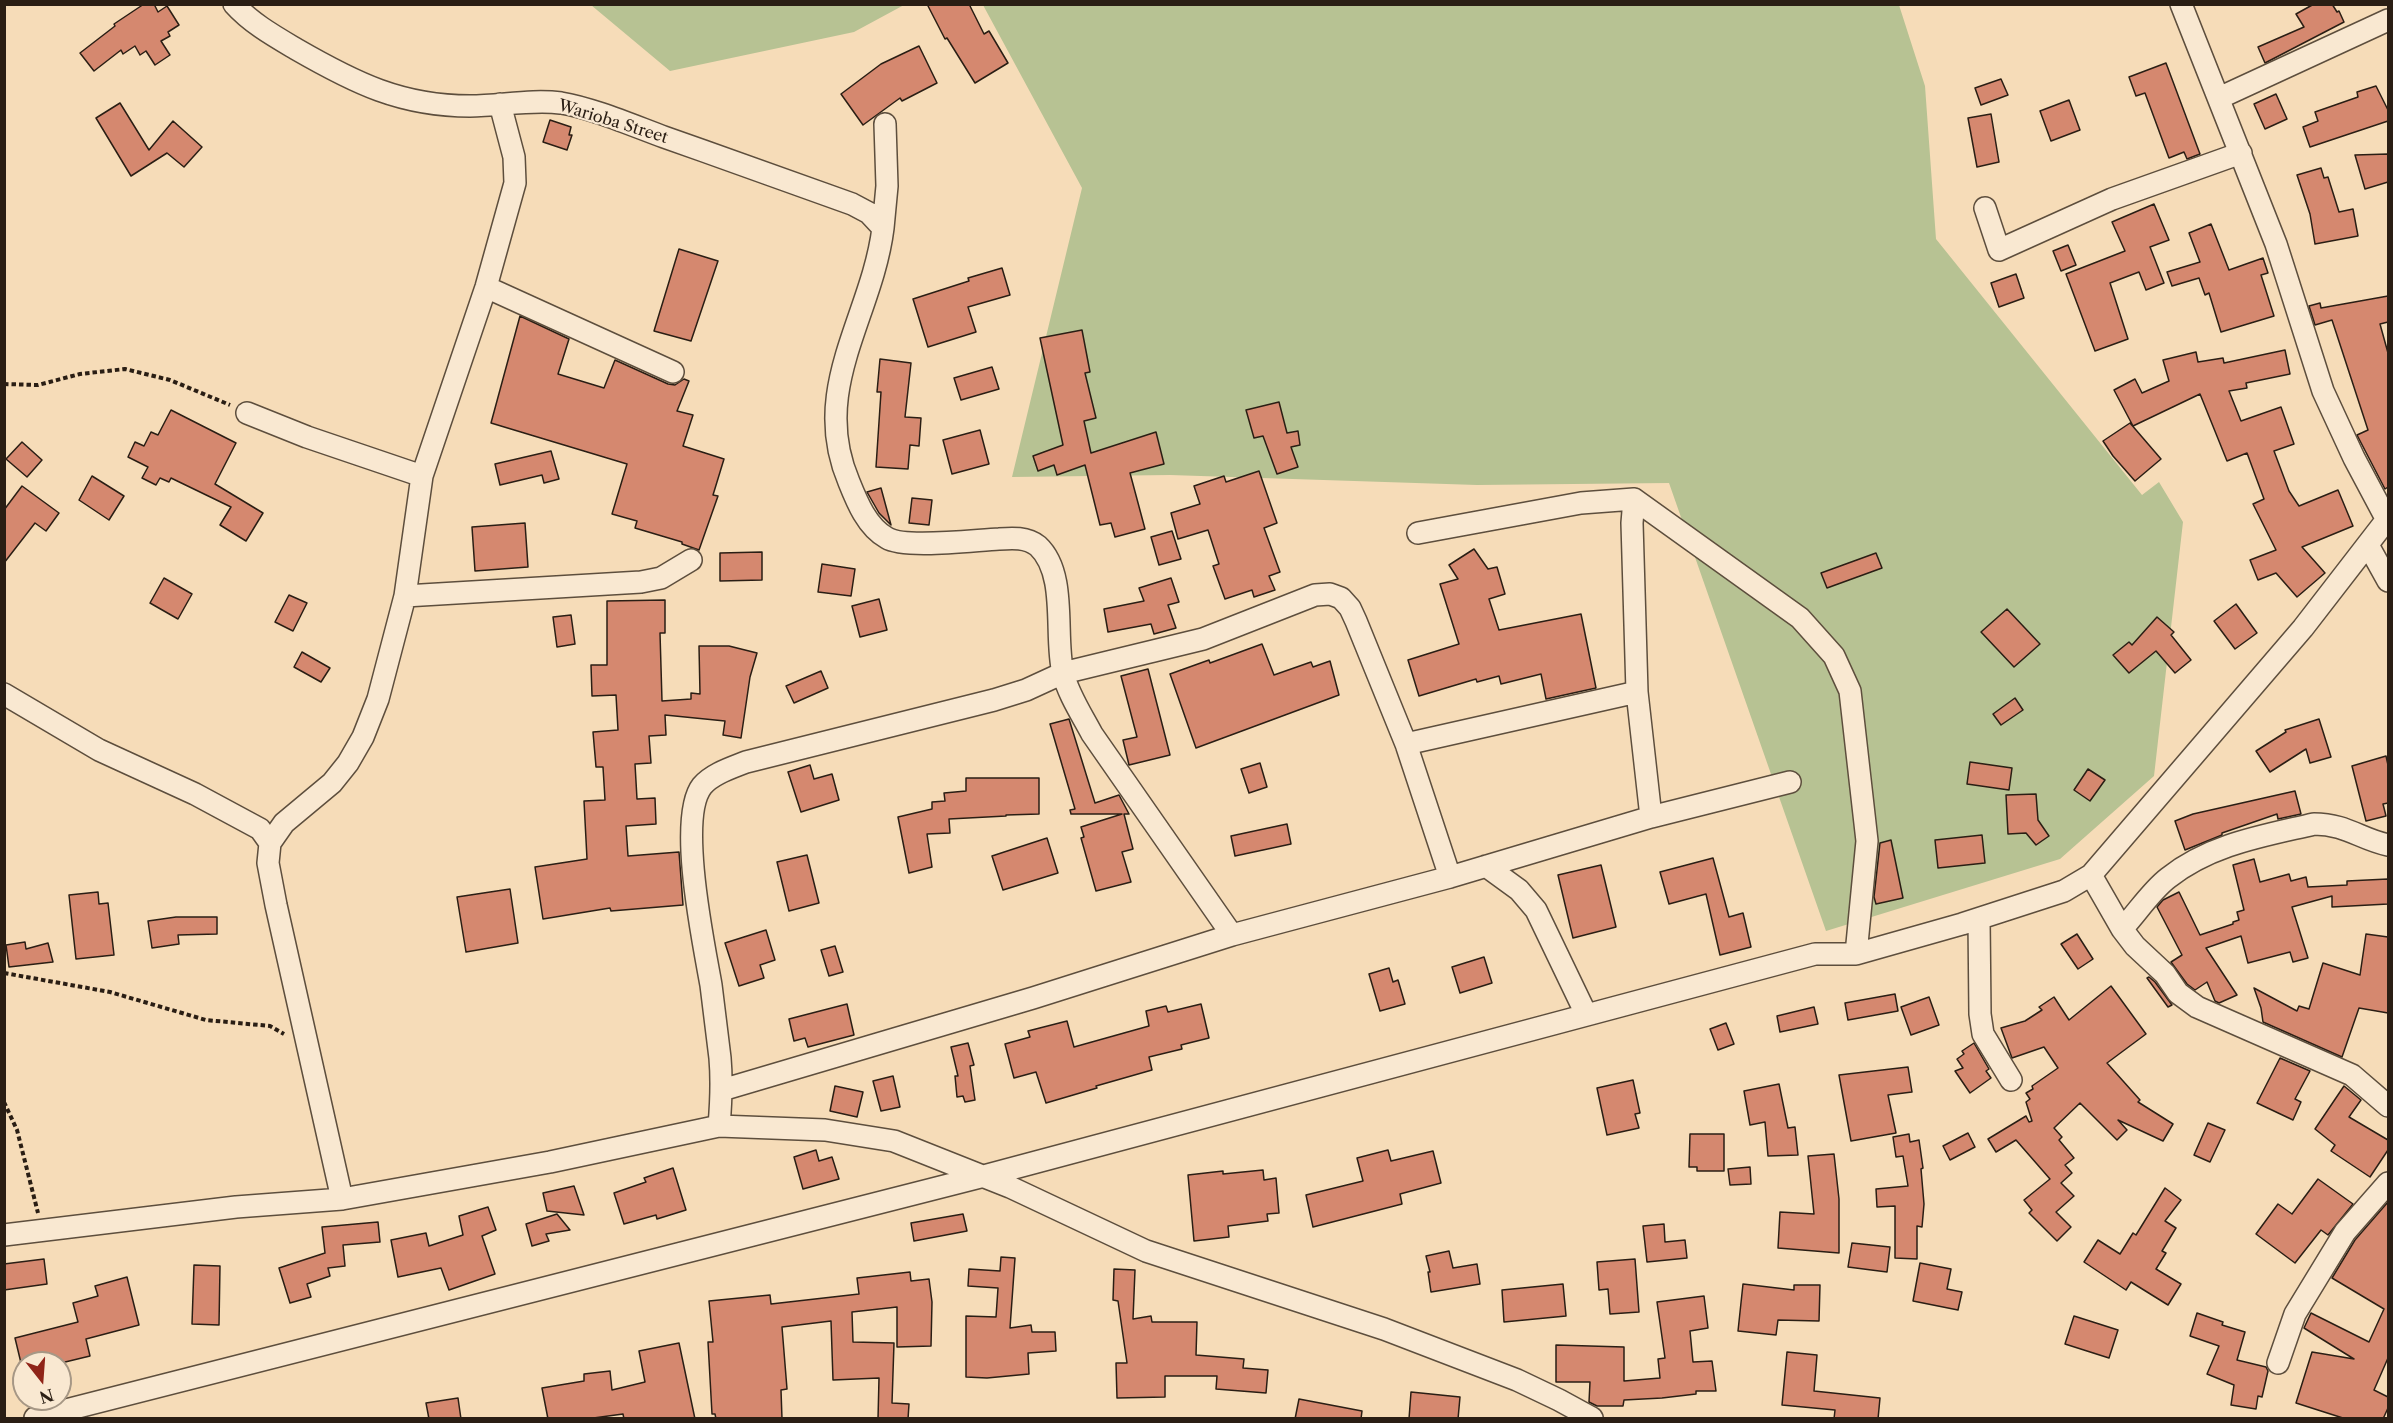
<!DOCTYPE html>
<style>
body{margin:0}
#map{position:relative;width:2393px;height:1423px;overflow:hidden;background:#f6dcb8;font-family:"Libre Caslon Text",serif}
canvas{display:block}
.frame{position:absolute;inset:0;border:6px solid #2a1e14;pointer-events:none}
.north{position:absolute;left:12px;top:1351px;width:60px;height:60px;box-sizing:border-box;background:#f9e8d1;border:2px solid #a69785;border-radius:50%;rotate:163deg;font-size:16px;font-weight:700;line-height:24px;text-align:center;color:#2a1e14}
.north::after{content:'';display:block;margin:auto;width:21px;height:27px;background:#8f2418;clip-path:polygon(50% 0,100% 100%,50% 72%,0 100%)}
</style>
<div id="map">
<canvas width="2393" height="1423"></canvas>
<div class="frame"></div>
<div class="north">N</div>
</div>
<script>
const ctx = document.querySelector('canvas').getContext('2d');
ctx.lineJoin = 'round';
function fill(path, color) { ctx.fillStyle = color; ctx.fill(path, 'evenodd'); }
function trace(path, color, width, dash) { ctx.strokeStyle = color; ctx.lineWidth = width; ctx.lineCap = dash ? 'butt' : 'round'; ctx.setLineDash(dash || []); ctx.stroke(path); }
function drawText(font, color, halo, rows, align = 'center') {
  ctx.font = font + ' "Libre Caslon Text",serif'; ctx.lineWidth = 4.5; ctx.setLineDash([]); ctx.textBaseline = 'middle'; ctx.strokeStyle = halo; ctx.fillStyle = color; for (const [text, x, y, turn = 0] of rows) {
    ctx.save(); ctx.translate(x, y); ctx.rotate((+turn || 0) * Math.PI / 180); ctx.textAlign = isNaN(turn) ? turn : align; if (halo) ctx.strokeText(text, 0, 0); ctx.fillText(text, 0, 0); ctx.restore();
  }
}
const green = new Path2D(`
 M591,5H904L854,32L670,71Z
 M983,5H1899L1925,86L1936,239L2142,495L2159,482L2183,522L2154,776L2060,859L1826,931L1669,483L1477,485L1170,475L1012,477L1082,188Z`);
const building = new Path2D(`
 M144,4H154L158,12L167,6L179,25L168,32L170,36L161,41L170,55L155,65L146,51L140,55L135,46L123,54L121,50L94,71L80,53L115,26L114,24Z
 M927,4H969L984,34L989,31L1008,63L975,83L947,38L945,39Z
 M2314,4H2332L2337,12L2339,11L2344,22L2265,63L2258,47L2304,27L2296,14Z
 M919,46L937,83L902,101L900,98L863,125L841,94L881,64Z
 M2166,63L2200,154L2187,159L2184,152L2169,158L2145,93L2136,96L2129,77Z
 M2001,79L2008,95L1981,105L1975,88Z
 M2376,86L2388,110V121L2310,147L2303,127L2318,121L2315,112L2358,97L2357,92Z
 M2276,94L2287,119L2265,129L2254,104Z
 M2069,100L2080,130L2051,141L2040,111Z
 M120,103L149,150L173,121L202,147L184,167L167,153L131,176L96,118Z
 M1991,114L1999,162L1977,167L1968,118Z
 M550,120L571,127L569,135H572L567,150L543,142Z
 M2388,154V182L2365,189L2355,155Z
 M2321,168L2324,178L2328,177L2339,212L2353,209L2358,236L2315,244L2310,214L2297,175Z
 M2154,204L2169,240L2150,247L2164,283L2146,290L2139,272L2110,283L2128,339L2095,351L2066,274L2125,251L2112,222Z
 M2211,224L2229,270L2263,258L2268,273L2261,275L2274,316L2221,332L2209,293L2205,295L2199,278L2172,286L2167,272L2200,262L2189,233Z
 M2068,245L2076,265L2061,271L2053,251Z
 M679,249L718,261L691,341L654,331Z
 M1002,268L1010,295L968,307L976,332L928,347L913,299L969,281L968,278Z
 M2016,274L2024,298L1999,307L1991,283Z
 M2388,296V322L2380,324L2388,353V487L2385,489L2357,435L2368,430L2332,320L2315,325L2309,306L2320,303L2321,308Z
 M520,316L569,339L558,374L604,388L615,360L668,384L675,385L684,379L689,381L677,411L693,415L683,446L724,459L713,495L718,496L699,550L682,544V542L635,528L637,521L612,514L627,464L491,423Z
 M1082,330L1090,372L1085,373L1096,418L1084,421L1091,453L1156,432L1164,464L1130,473L1145,529L1115,537L1111,523L1100,525L1085,465L1057,475L1054,465L1038,471L1033,456L1063,445L1040,338Z
 M2285,350L2290,374L2246,383L2247,388L2229,391L2241,421L2281,407L2294,444L2274,451L2289,491L2299,506L2338,490L2353,526L2302,547L2325,573L2297,597L2276,573L2258,580L2250,560L2276,550L2253,504L2264,499L2247,453L2227,461L2200,394L2133,426L2114,390L2135,379L2142,393L2169,381L2163,360L2196,352L2198,362L2223,358L2224,363Z
 M880,359L911,363L905,417L921,418L919,446L910,445L908,469L876,467L881,392H877Z
 M992,367L999,389L961,400L954,378Z
 M1279,402L1287,433L1298,431L1300,445L1291,447L1298,467L1277,474L1263,436L1254,438L1246,410Z
 M171,410L236,443L215,484L263,513L246,541L220,525L231,507L171,478L169,482L160,478L156,485L142,478L148,467L128,457L135,442L144,446L151,432L158,435Z
 M2130,423L2161,459L2135,481L2113,456L2103,441Z
 M980,430L989,464L952,474L943,440Z
 M22,442L42,460L27,477L6,459Z
 M551,451L559,479L544,483L542,475L500,485L495,464Z
 M1259,471L1277,523L1264,528L1280,572L1269,576L1275,590L1254,597L1252,590L1225,599L1213,566L1219,564L1208,530L1178,539L1171,513L1200,504L1194,486L1224,476L1226,482Z
 M92,476L124,496L109,520L79,500Z
 M22,486L59,513L46,531L35,523L4,563V510Z
 M881,488L891,525L879,513L867,492Z
 M912,498L932,500L929,525L909,523Z
 M525,523L528,567L475,571L472,527Z
 M1172,531L1181,559L1159,565L1151,537Z
 M1474,549L1488,569L1497,567L1505,594L1489,599L1499,630L1581,614L1596,688L1546,699L1541,674L1501,684L1499,676L1477,682L1476,679L1419,696L1408,660L1459,644L1440,584L1458,579L1449,565Z
 M762,552V580L720,581V553Z
 M1876,553L1882,568L1827,588L1821,573Z
 M822,564L855,569L851,596L818,592Z
 M164,578L192,594L178,619L150,603Z
 M1171,578L1179,602L1168,605L1176,628L1154,634L1151,624L1108,632L1104,609L1144,601L1139,588Z
 M289,595L307,603L293,631L275,622Z
 M879,599L887,630L860,637L852,606Z
 M665,600V633H660L662,701L691,699V693L700,694L699,646H729L757,653L750,677L741,738L723,735L725,721L665,715L666,735L649,736L651,763L635,764L637,799L655,798L656,824L626,826L628,856L679,852L683,905L611,911L610,908L543,919L535,867L587,859L584,801L605,800L603,767H596L593,732L618,730L616,695L592,696L591,665H607V601Z
 M2236,604L2257,633L2235,649L2214,621Z
 M2007,609L2040,644L2014,667L1981,632Z
 M571,615L575,644L557,647L553,617Z
 M2157,617L2174,632L2171,635L2191,660L2175,673L2156,651L2129,673L2113,655L2129,642L2132,645Z
 M1262,644L1274,675L1311,662L1313,667L1330,661L1339,695L1196,748L1170,674L1209,660L1210,663Z
 M302,652L330,668L321,682L294,667Z
 M1148,669L1170,755L1129,765L1123,740L1137,737L1121,676Z
 M821,671L828,688L794,703L786,686Z
 M2015,698L2023,710L2001,725L1993,714Z
 M1069,719L1095,803L1119,795L1129,814H1124L1133,849L1122,852L1131,882L1096,891L1081,838L1084,837L1081,827L1122,814H1071L1070,810L1075,809L1050,724Z
 M2319,719L2331,757L2310,763L2306,749L2270,772L2256,751L2286,732L2285,730Z
 M2386,756L2388,765V803L2383,804L2386,816L2366,821L2352,766Z
 M1970,762L2012,768L2009,790L1967,784Z
 M1260,763L1267,787L1249,793L1241,769Z
 M810,765L814,779L832,774L839,800L801,812L788,772Z
 M2088,769L2105,780L2090,801L2074,790Z
 M966,778H1039V814L1006,815V816L949,819L950,833L927,834L932,867L909,873L898,817L932,809V802L945,801L944,793L966,791Z
 M2295,791L2301,814L2278,819L2277,814L2222,833V835L2185,850L2175,821L2193,814Z
 M2036,794L2038,820L2049,836L2036,845L2026,833L2008,834L2006,795Z
 M1287,824L1291,844L1235,856L1231,836Z
 M1982,835L1985,863L1938,868L1935,840Z
 M1047,838L1058,873L1003,890L992,856Z
 M1891,840L1903,898L1876,904L1874,897L1880,843Z
 M807,855L819,903L789,911L777,862Z
 M1713,858L1729,917L1743,913L1751,947L1720,955L1706,894L1669,904L1660,872Z
 M2254,859L2260,882L2289,874L2291,881L2306,877L2308,887L2347,885V881L2388,879V904L2332,907V896L2292,907L2308,958L2293,962L2290,952L2248,963L2241,936L2206,948L2237,995L2219,1003L2215,1001L2207,982L2195,990L2187,984L2171,962L2182,955L2157,907L2163,900L2179,892L2200,935L2233,924V922L2239,920L2237,912L2244,910L2233,865Z
 M1601,865L1616,927L1573,938L1558,875Z
 M510,889L518,943L466,952L457,897Z
 M98,892L99,904L108,903L114,955L76,959L69,895Z
 M176,917H217V934L178,935L179,944L152,948L148,921Z
 M766,930L775,960L760,965L764,978L739,986L725,943Z
 M2077,934L2093,959L2078,969L2061,944Z
 M2366,934L2388,937V1013L2359,1008L2342,1057L2263,1022L2261,1008L2254,988L2297,1011L2299,1006L2309,1009L2323,963L2360,975Z
 M25,942L26,949L48,943L53,962L9,967L6,945Z
 M835,946L843,972L829,976L821,950Z
 M1484,957L1492,983L1460,993L1452,967Z
 M1389,968L1393,982L1398,980L1405,1004L1380,1011L1369,974Z
 M2149,977L2155,982L2172,1005L2168,1007L2147,978Z
 M2111,986L2146,1034L2107,1063L2140,1100L2138,1102L2173,1124L2163,1141L2118,1120L2127,1130L2117,1140L2080,1103L2054,1128L2062,1137L2059,1140L2074,1158L2065,1165L2072,1173L2061,1183L2074,1196L2056,1212L2071,1227L2057,1241L2029,1213L2032,1210L2024,1200L2050,1179L2016,1140L1996,1152L1988,1139L2026,1116L2029,1122L2032,1121L2026,1102L2030,1099L2026,1093L2033,1089L2032,1086L2058,1068L2044,1047L2012,1058L2001,1028L2025,1021L2042,1010L2039,1007L2054,997L2069,1020Z
 M1895,994L1898,1011L1848,1020L1845,1003Z
 M1929,997L1939,1025L1911,1035L1901,1007Z
 M847,1004L854,1035L808,1047L805,1038L794,1041L789,1019Z
 M1201,1004L1209,1038L1181,1045L1182,1049L1149,1057L1152,1070L1096,1086L1097,1088L1046,1103L1036,1072L1014,1078L1005,1044L1030,1037L1028,1031L1067,1021L1074,1047L1149,1026L1146,1011L1166,1006L1168,1012Z
 M1814,1007L1818,1024L1780,1032L1777,1016Z
 M1726,1023L1734,1044L1718,1050L1710,1029Z
 M968,1043L974,1065L970,1066L975,1100L965,1102L963,1096L957,1097L955,1076H958L951,1047Z
 M1974,1043L1989,1069L1986,1071L1991,1078L1970,1093L1955,1071L1963,1068L1957,1059L1964,1054L1962,1051Z
 M2280,1058L2310,1071L2295,1099L2301,1102L2293,1120L2257,1103Z
 M1908,1067L1912,1092L1888,1095L1896,1133L1851,1141L1839,1075Z
 M893,1076L900,1107L881,1111L873,1081Z
 M1633,1080L1640,1113L1635,1114L1639,1128L1607,1135L1597,1088Z
 M1779,1084L1788,1128L1795,1127L1798,1155L1768,1156L1765,1122L1750,1125L1744,1091Z
 M835,1086L863,1092L857,1117L830,1111Z
 M2344,1086L2361,1100L2349,1117L2388,1140V1150L2370,1177L2331,1151L2335,1145L2315,1129Z
 M2208,1123L2225,1130L2210,1162L2194,1155Z
 M1968,1133L1975,1147L1950,1160L1943,1146Z
 M1690,1134H1724V1171H1697V1167H1689Z
 M1909,1134L1910,1142L1919,1140L1923,1168L1921,1169L1924,1204L1922,1227L1917,1226V1259L1895,1258V1206L1877,1207L1876,1189L1908,1186L1903,1156L1896,1157L1893,1137Z
 M816,1150L819,1161L832,1157L839,1179L803,1189L794,1157Z
 M1388,1150L1391,1161L1433,1151L1441,1183L1400,1194L1402,1204L1313,1227L1306,1195L1363,1181L1357,1158Z
 M1834,1154L1839,1199V1253L1778,1248L1780,1212L1814,1214L1808,1156Z
 M1750,1167L1751,1184L1730,1185L1728,1169Z
 M673,1168L686,1210L657,1219L656,1215L624,1224L614,1193L646,1182L644,1178Z
 M1263,1170L1264,1180L1276,1178L1279,1213L1267,1214L1268,1221L1228,1226L1229,1237L1194,1241L1188,1175L1223,1171V1174Z
 M2318,1179L2353,1204L2328,1235L2321,1230L2295,1263L2256,1234L2278,1204L2292,1214Z
 M574,1186L584,1215L547,1211L543,1193Z
 M2165,1188L2181,1200L2165,1221L2176,1228L2162,1251L2166,1253L2156,1269L2181,1284L2168,1305L2131,1282L2126,1290L2084,1262L2098,1240L2120,1254L2133,1233L2136,1235Z
 M2388,1202V1358L2374,1390L2388,1397V1408L2383,1419H2346L2296,1403L2312,1352L2354,1359L2304,1328L2311,1313L2369,1342L2384,1309L2332,1278L2355,1240Z
 M488,1207L496,1230L482,1236L495,1274L449,1290L441,1268L398,1277L391,1240L426,1233L429,1246L463,1235L459,1216Z
 M557,1214L570,1230L546,1234L549,1241L532,1246L526,1224Z
 M963,1214L967,1231L914,1241L911,1223Z
 M378,1222L380,1242L343,1245L345,1266L328,1268L330,1276L307,1284L311,1297L290,1303L279,1268L325,1253L322,1227Z
 M1664,1224L1665,1242L1685,1240L1687,1258L1647,1262L1643,1226Z
 M1852,1243L1890,1247L1887,1272L1848,1267Z
 M1449,1251L1453,1268L1477,1264L1480,1284L1431,1292L1428,1272H1430L1426,1256Z
 M1001,1257L1015,1258L1010,1328L1031,1325L1032,1332H1055L1056,1351L1028,1353L1029,1374L987,1378L966,1377V1316L996,1317L998,1288L968,1286L969,1269L1000,1271Z
 M44,1259L47,1284L4,1290V1264Z
 M1635,1259L1639,1312L1610,1314L1608,1289L1599,1290L1597,1262Z
 M1920,1263L1951,1269L1947,1289L1962,1292L1958,1310L1913,1301Z
 M194,1265L220,1266L219,1325L192,1324Z
 M1114,1269L1135,1270L1133,1319L1151,1316L1152,1322H1197L1196,1355L1244,1359L1243,1368L1268,1370L1266,1393L1216,1389L1217,1376H1165V1397L1117,1398L1116,1363H1127L1118,1301L1113,1300Z
 M910,1272L911,1281L929,1279L932,1302L931,1346L897,1347V1307L852,1312L853,1342L894,1343L892,1403L909,1404L908,1419H878L879,1378L833,1380L831,1321L782,1327L787,1389L781,1390L782,1419H716L715,1414H712L708,1342H713L709,1301L770,1295L771,1304L859,1294L857,1278Z
 M127,1277L139,1325L86,1339L90,1356L61,1363H21L15,1338L78,1322L73,1303L98,1296L95,1286Z
 M1563,1284L1566,1316L1504,1322L1502,1290Z
 M1743,1284L1794,1290V1285H1820L1819,1321L1778,1320L1776,1335L1738,1331Z
 M1704,1296L1708,1328L1690,1331L1693,1362L1712,1361L1716,1391H1696V1394L1662,1398L1624,1400L1623,1406H1597L1589,1402L1590,1382H1556V1345L1624,1347V1381L1660,1378L1658,1359L1665,1358L1657,1302Z
 M2197,1313L2223,1322L2222,1325L2245,1332L2237,1360L2266,1367L2268,1371L2262,1397L2258,1396L2256,1409L2231,1405L2234,1385L2207,1374L2219,1346L2190,1336Z
 M2074,1316L2118,1330L2109,1358L2065,1344Z
 M679,1343L695,1419H624L623,1414L586,1419H548L542,1388L584,1381V1374L610,1371L612,1390L645,1382L639,1351Z
 M1787,1352L1817,1355L1814,1391L1880,1398L1878,1419H1834L1835,1410L1782,1405Z
 M1411,1392L1460,1397L1458,1419H1409Z
 M458,1398L461,1419H429L426,1403Z
 M1299,1399L1362,1411L1361,1419H1295Z`);
const path = new Path2D(`
 M4,384L38,385L80,374L125,369L170,380L230,405
 M4,973L110,992L206,1020L270,1026L284,1034
 M4,1102L17,1130L38,1213`);
const minor = new Path2D(`
 M234,4C251,23 274,36 296,49C355,83 401,106 470,106C500,106 531,99 561,103C592,108 634,126 664,137C727,159 790,182 852,204L869,213L883,228C872,317 809,389 849,482C857,502 867,527 887,538C905,549 975,540 999,539C1012,538 1027,537 1038,546C1068,574 1054,636 1063,673C1068,694 1082,715 1092,734L1232,935
 M2181,4L2276,244L2323,391L2354,458L2387,520
 M2219,98L2388,20
 M1985,208L1999,250L2112,199L2241,153
 M883,228L887,186L885,124
 M486,287L673,372
 M247,413L307,437L422,476
 M1634,499L1632,523L1637,692L1651,817
 M1418,533L1581,503L1634,499L1800,618L1834,656L1850,691L1867,841L1856,954
 M2368,545L2388,581
 M405,596L641,582L661,578L691,560
 M4,694L99,750L195,794L260,829L270,843
 M1406,744L1637,692
 M1486,866L1519,890L1536,910L1586,1014
 M2091,875L2122,929L2135,946L2165,974L2178,993L2197,1007L2352,1075L2388,1106
 M1979,919L1980,1014L1983,1034L2011,1080
 M2122,929C2137,913 2151,891 2168,878C2211,844 2263,836 2314,824C2346,824 2360,839 2388,845
 M722,1090L1033,998L1232,935L1450,877L1651,817L1790,782
 M719,1126C721,1103 722,1081 720,1058C717,1033 714,1009 711,985C704,945 677,818 702,786C712,774 731,768 746,762L994,700L1026,690L1063,673L1203,639L1315,595L1330,594L1341,598L1350,608L1356,621L1406,744L1450,877
 M342,1199L276,905L268,863L270,843L284,823L332,783L348,763L363,737L378,699L405,596L422,476L486,287L515,183L514,157L500,104
 M4,1235L236,1207L342,1199L550,1162L719,1126L825,1130L894,1141L1010,1187L1146,1251L1384,1329L1517,1380L1559,1400L1592,1418
 M2278,1363L2295,1314L2345,1232L2388,1183
 M35,1418L984,1176L1815,954H1856L1962,924L2064,891L2091,875L2303,628L2388,518`);
const streetNames = [
 ["Warioba Street",613,122,17]
];
fill(green, '#b7c293');
fill(building, '#d5886f');
trace(building, '#2a1e14', 1.5);
trace(minor, '#5d4e3d', 24);
trace(path, '#2a1e14', 4, [4.5, 3]);
trace(minor, '#f9e8d1', 21);
drawText('16px', '#2a1e14', '#f9e8d1', streetNames);
</script>
